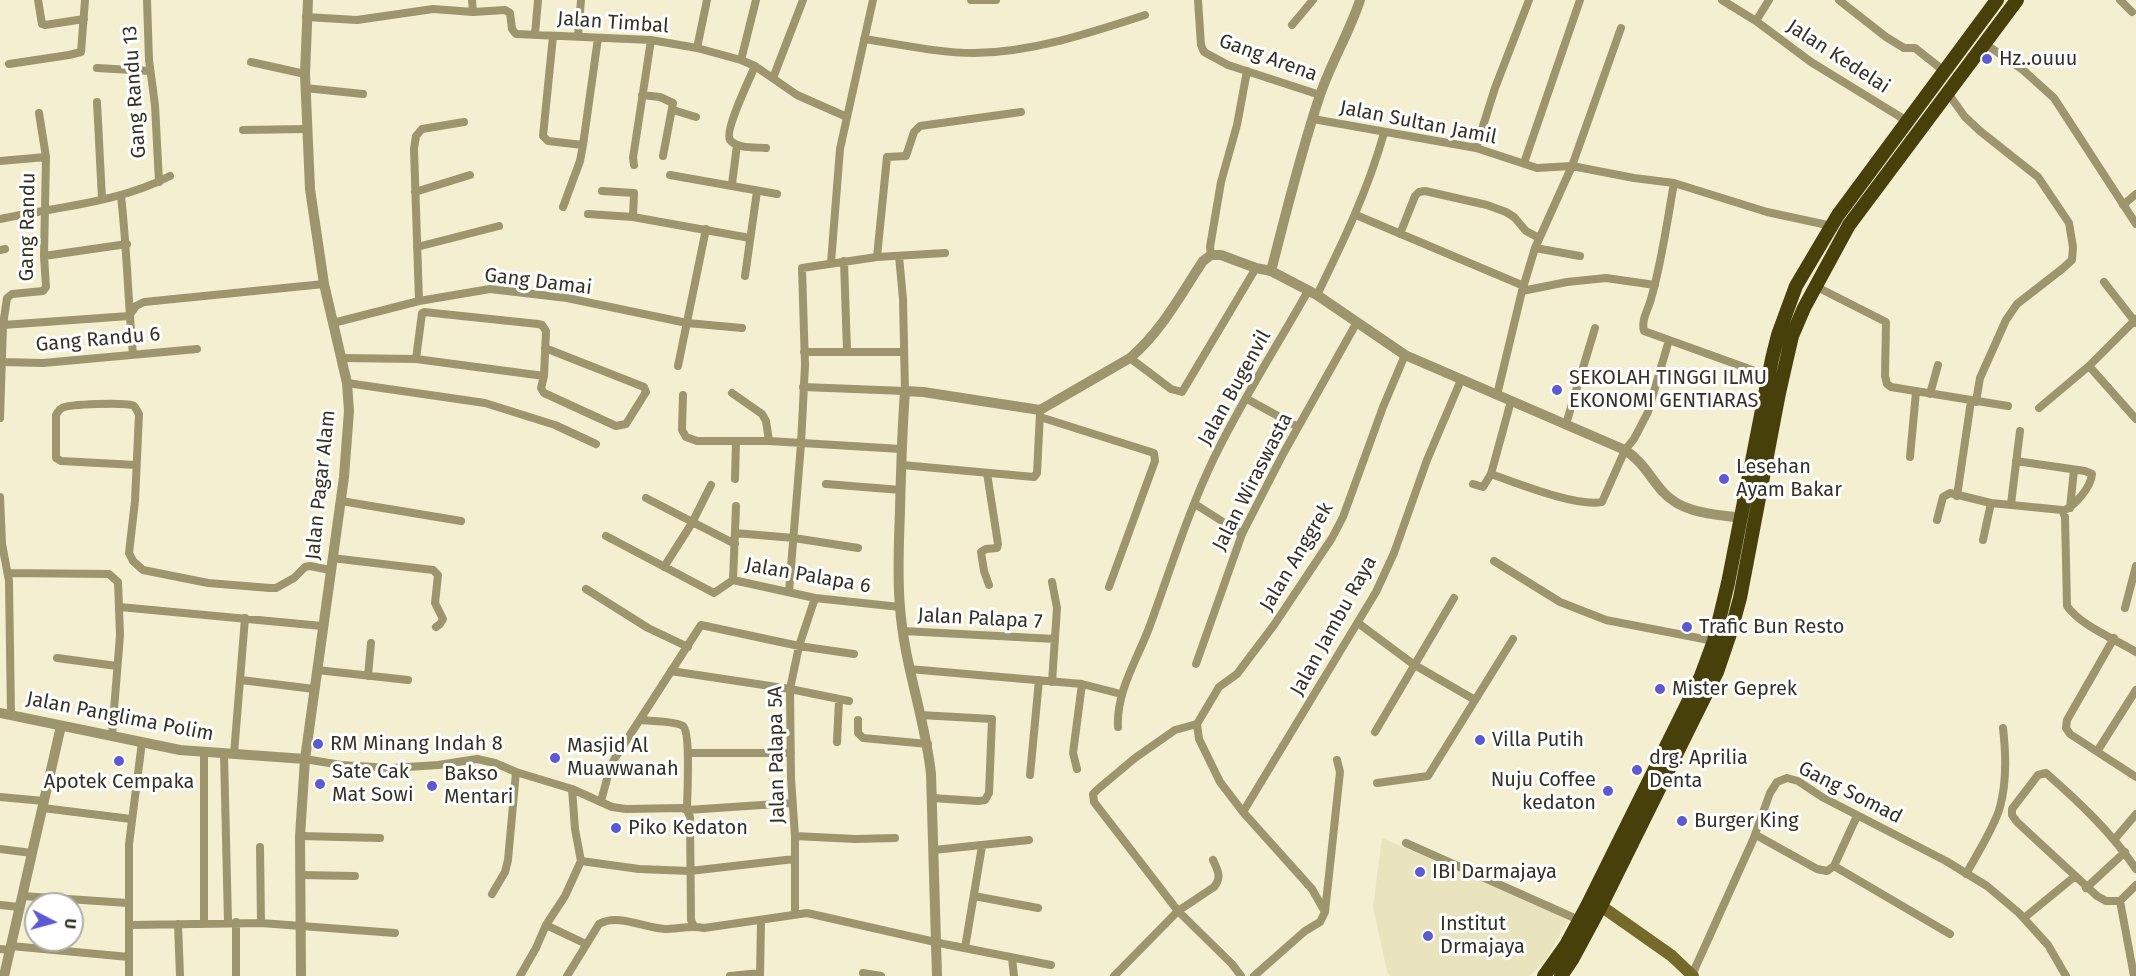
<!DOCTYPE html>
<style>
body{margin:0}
#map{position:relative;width:2136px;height:976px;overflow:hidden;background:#f3efd0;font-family:"Fira Sans",sans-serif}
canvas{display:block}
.north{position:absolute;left:24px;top:892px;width:60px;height:60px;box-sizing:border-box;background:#fff;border:2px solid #aeada8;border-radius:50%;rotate:96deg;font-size:16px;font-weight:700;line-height:24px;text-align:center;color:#343226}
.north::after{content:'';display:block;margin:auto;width:21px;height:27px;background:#5c59d1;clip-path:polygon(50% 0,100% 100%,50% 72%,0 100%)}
</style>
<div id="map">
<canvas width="2136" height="976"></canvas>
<div class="north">U</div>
</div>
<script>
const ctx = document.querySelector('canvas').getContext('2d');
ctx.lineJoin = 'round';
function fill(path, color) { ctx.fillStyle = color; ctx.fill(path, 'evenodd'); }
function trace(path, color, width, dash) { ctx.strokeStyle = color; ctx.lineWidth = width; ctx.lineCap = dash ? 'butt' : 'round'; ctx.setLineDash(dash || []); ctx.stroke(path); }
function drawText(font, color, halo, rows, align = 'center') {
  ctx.font = font + ' "Fira Sans",sans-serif'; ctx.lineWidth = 6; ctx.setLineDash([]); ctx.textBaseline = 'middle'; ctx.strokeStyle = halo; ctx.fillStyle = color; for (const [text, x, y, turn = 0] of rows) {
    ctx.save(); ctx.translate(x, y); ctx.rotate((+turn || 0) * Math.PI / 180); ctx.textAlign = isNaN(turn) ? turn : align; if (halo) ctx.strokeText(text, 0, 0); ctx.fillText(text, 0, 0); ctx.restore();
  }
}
const built = new Path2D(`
 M1382,838L1569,918L1546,960L1530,976H1390L1387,971L1373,907Z`);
const minor = new Path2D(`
 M38,0L42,24L45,25L84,19
 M147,0L149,60L155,105L159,182
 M472,0L473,12
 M971,0H996
 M1198,0L1201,45L1204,52L1228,65L1320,95
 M1722,0L1756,21L1811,62L1907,121
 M1839,0L1886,37L1904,48H1915L1944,71
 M2120,0L2132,12
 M306,17L357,20L433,9L473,12L505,10L510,13L512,29L516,34L651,40L697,48L741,60L755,66L797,95L847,117
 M1756,21L1769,0
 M1292,25L1313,0
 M535,34L538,0
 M553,36L543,136L548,141L583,145
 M578,36L581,0
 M864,39C899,44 938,53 974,53C1033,52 1090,33 1145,15
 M1984,43L2023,70L2054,98L2136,224
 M697,48L707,0
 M741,60L756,0
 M251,62L305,74
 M9,64L69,55L81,52L85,0
 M755,66C750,78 724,131 730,140C737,149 756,147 766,148
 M97,68L150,71
 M773,78L803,0
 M305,88L363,94
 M1947,92L1965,117L1980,131L2038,177L2069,223L2073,247L2072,260L2062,269L2017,304L2006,320L1980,378L1976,402
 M642,95L660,97L673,103L663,156
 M97,102L102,199
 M673,110L696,117
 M1313,119L1476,148L1537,168L1572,166L1634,178L1674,183L1767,212L1832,226
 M243,130L306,129
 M1476,148L1495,88L1529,0
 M0,161L46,157
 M1524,163L1580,0
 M634,165L633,158L651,40
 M670,175L777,194
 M1674,183C1667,222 1662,261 1651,299C1648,310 1641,320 1644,331L1769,376
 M732,184L737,145
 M602,191L634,193L633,217
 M415,192L470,175
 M121,196C127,248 128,301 133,354
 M2123,205L2136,194
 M563,207L580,161L583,145L598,38
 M588,214L633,217L750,238
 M1356,215L1524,286
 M0,219C56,207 118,203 170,176
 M1400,234L1415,196L1419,192L1425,191L1487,205L1506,212L1514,217L1526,231L1539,238
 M417,247L499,226
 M1535,248L1580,256
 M0,250L5,249
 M1211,255L1210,247L1221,182L1237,125L1247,71
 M44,256L127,244
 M877,257L887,157L906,156L914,132L920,126L1021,112
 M844,261L847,351
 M831,263L840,149L873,0
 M745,276L757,191
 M2104,282L2136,323
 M1815,286L1886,322L1885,376L1887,384L1891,387L2008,406
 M1522,291L1567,282L1606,278L1655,285
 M1317,295C1343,242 1368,190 1384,133
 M419,301L414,149L416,136L422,129L464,122
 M129,316L136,306L144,302L324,284
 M333,323L419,301L490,289L567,298L687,323L742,328
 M3,325L129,316
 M804,352H904
 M341,358L416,359L544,376L546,331L542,325L538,324L424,312L422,313L416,359
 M1130,358L1171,389L1182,392L1256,268
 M1,362L43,363L197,349
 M678,366L706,229
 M2089,366L2136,419
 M544,376L541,388L544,393L616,426L626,424L646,392L644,387L545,348
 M347,383L485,403L555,425L596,444
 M803,387L905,391L903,299L899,256
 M732,393L762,414L766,421L769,441
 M1930,394L1938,365
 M683,395L682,430L686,437L697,441H769L901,449
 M1497,395L1522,291L1535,248L1572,166L1621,28
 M1247,399L1298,427
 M2039,408L2089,366L2136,319
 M1040,417L1154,453L1155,461L1109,587
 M0,418L3,325L7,298L12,294L43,291L46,287L44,256L46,157L39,113
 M1566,424L1595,328
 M1910,457L1916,392
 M2016,461L2085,471L2092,474C2091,487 2075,506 2063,511
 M136,465L61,461L56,458V415C58,412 58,410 62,408C68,404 128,402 134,406C136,408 137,411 139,414L135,501L129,553L133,561L143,570L208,583L270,588H276L294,578L305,567L310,566L330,570
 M902,465L1034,477L1037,473L1040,413
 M987,473L998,544L997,548L986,549L981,552L984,571L989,585
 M1491,474C1517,483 1576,507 1602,502L1625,450L1634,439L1648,412L1669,340
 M735,479L736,441
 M826,484L901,490
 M1473,484L1483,487L1491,474L1511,401
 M1957,496L1971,401
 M0,497L2,544L9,581L11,715
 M646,498L735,544
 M341,501L461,521
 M1195,504L1242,534
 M2011,504L2020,431
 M2070,508L2074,470
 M1937,520L1943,497L1950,493L1991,503L2062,510L2065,517L2067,606C2081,626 2115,639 2136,652
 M735,533L794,538L858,548
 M606,536L714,593L733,580L815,598L900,607
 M1983,540L1991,503
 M332,558L433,570L438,575L435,603L443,619L440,624L436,627
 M1494,561L1560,602L1606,620L1714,641
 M664,567L692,523L711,485
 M8,573L109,574L118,582L120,635L112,735
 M733,580L736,506
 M1052,582L1057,608L1052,682
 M586,589L648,628L688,647
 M789,592L801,444L805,365L802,268L877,257L945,253
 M120,607L322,626
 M2125,608L2136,566
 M1358,623L1413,664L1475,700
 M903,631L1055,639
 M2114,638L2067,720L2066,728L2070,734L2136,777
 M57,658L117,666
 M1196,664L1242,534L1283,454L1357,322
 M909,669L1082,684L1121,694
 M317,670L408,680
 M671,671L790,689L849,701
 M368,676L371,643
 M241,680L314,689
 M920,715L992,719L989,793L985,800L978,801L932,798
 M641,720C649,721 677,721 683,726C691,733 687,796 687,810L792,803
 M858,720V733L863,738L928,744
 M1197,724L1175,730L1135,758L1098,789L1093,794L1094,802L1178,911L1232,964L1241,976
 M1118,727C1116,692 1137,660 1149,628C1170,571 1188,512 1214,458C1242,400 1277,346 1308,291
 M1375,732L1454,598
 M837,742L839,700
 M2098,750L2136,690
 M204,753V923
 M688,753H791
 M224,754L228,922
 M234,754L245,618
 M305,759L341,765L391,768L438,765L477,759L495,763L516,772L572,789L612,807L626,809L682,808L687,810L690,817L691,920L694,926
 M1077,769L1073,753L1082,684
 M1030,775L1039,680
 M1377,783L1428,776L1513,639
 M0,797L44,801
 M601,801L610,768L615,758L701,625L799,646L854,654
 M43,808L131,819
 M1243,812L1376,592L1394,553L1427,460L1461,380
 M1756,835L1817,869L1827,871L1834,866L1857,816
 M300,836L380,838
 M795,836L855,839L895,838
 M2114,840L2136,814
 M1406,843L1579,920
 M260,847L261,923
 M0,849L32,853
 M934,850L1029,840
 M581,861L639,869L690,871L794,859
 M1834,866L1950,934
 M2136,869C2112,833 2079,802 2046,773L2038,775L2012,809V815L2017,822L2097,896L2106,901H2120L2136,885
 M1966,874C1976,856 1995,826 2000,807C2007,782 2006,754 2003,728
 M300,875L355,876
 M2086,888L2125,852
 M492,894L505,872L508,860L516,772
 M22,896L128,903
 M974,896L1038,908
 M2120,901L2134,976
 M0,905L20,907
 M1325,912L1340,772L1337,760
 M795,914V836L791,778L790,689L799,646L815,598
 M2024,918L2074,877
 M236,922V976
 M178,924L180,976
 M130,925L261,923L395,933
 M546,925L586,944
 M11,946L129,957
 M965,948L982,846
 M0,949L10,950
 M1012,958L1014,976
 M863,973L881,976
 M1692,975L1753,840L1770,793L1777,782L1787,778L1798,781L1822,797L1946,861L1987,886L2019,913L2048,945L2066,976
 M129,976V844L142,742
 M520,976L536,948L546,925L565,896L581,861L575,829L572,789
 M567,976L599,924C618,913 644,928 665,929C678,929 690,925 704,928L807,913L944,944L1051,965
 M730,976L760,973
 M760,976L761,921
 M1114,976L1178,911L1214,887C1222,877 1218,871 1213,860
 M1254,976L1305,931L1320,922L1325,912L1312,889L1243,812L1220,782L1199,739L1197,724L1219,687L1237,674L1274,625L1332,538L1343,517L1383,407L1405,355`);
const tertiary = new Path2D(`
 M1271,271C1286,213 1300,155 1319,98C1330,64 1349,34 1360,0
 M0,713L180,750L305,759
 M4,976L61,726
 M301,976L300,836L305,759L344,477L349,411L347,383L324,284L310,189L305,74L308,0
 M937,976L931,774C925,718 904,664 900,607C897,575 899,543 900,510C901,470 902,431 905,391L923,392L1040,410L1130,358C1161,332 1181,294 1203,261L1211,255H1221L1256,268L1271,271L1317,295L1405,355L1625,450C1642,461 1650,477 1663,492C1683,514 1714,514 1742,518`);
const secondary = new Path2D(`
 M1601,906L1672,956L1693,976`);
const trunk = new Path2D(`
 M1544,976L1566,945L1587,906L1701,676L1714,641L1728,583L1772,359L1778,335L1796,286L1838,215L1997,0
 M1561,976L1573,958L1601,906L1717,672L1731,631L1740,598L1779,393L1792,336L1804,308L1849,225L2017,0`);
const markers = [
 [1987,59,6,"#5c59d1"],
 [1557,390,6,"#5c59d1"],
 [1724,479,6,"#5c59d1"],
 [1687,627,6,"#5c59d1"],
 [1660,689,6,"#5c59d1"],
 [1480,740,6,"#5c59d1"],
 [318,744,6,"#5c59d1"],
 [555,758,6,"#5c59d1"],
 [119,761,6,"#5c59d1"],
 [1637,770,6,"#5c59d1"],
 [320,784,6,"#5c59d1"],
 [432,786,6,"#5c59d1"],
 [1608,791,6,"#5c59d1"],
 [1682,821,6,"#5c59d1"],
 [616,828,6,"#5c59d1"],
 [1420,872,6,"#5c59d1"],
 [1428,936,6,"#5c59d1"]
];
const streetNames = [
 ["Jalan Timbal",613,23,4],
 ["Jalan Kedelai",1838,57,33],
 ["Gang Arena",1268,58,20],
 ["Gang Randu 13",135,92,-94],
 ["Jalan Sultan Jamil",1418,123,11],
 ["Gang Randu",28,227,-89],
 ["Gang Damai",538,282,7],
 ["Gang Randu 6",98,340,-5],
 ["Jalan Bugenvil",1235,388,-61],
 ["Jalan Wiraswasta",1253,482,-63],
 ["Jalan Pagar Alam",321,485,-84],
 ["Jalan Anggrek",1297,557,-59],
 ["Jalan Palapa 6",808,576,10],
 ["Jalan Palapa 7",980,619,3],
 ["Jalan Jambu Raya",1334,626,-61],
 ["Jalan Panglima Polim",120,717,11],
 ["Jalan Palapa 5A",777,755,-91],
 ["Gang Somad",1850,793,27]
];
const poiNames = [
 ["Hz..ouuu",1999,59],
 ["SEKOLAH TINGGI ILMU",1569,378],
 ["EKONOMI GENTIARAS",1569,401],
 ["Lesehan",1736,467],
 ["Ayam Bakar",1736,490],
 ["Trafic Bun Resto",1699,627],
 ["Mister Geprek",1672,689],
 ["Villa Putih",1492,740],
 ["RM Minang Indah 8",330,744],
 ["Masjid Al",567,746],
 ["Muawwanah",567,769],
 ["drg. Aprilia",1649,758],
 ["Denta",1649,781],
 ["Sate Cak",332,772],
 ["Mat Sowi",332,795],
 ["Bakso",444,774],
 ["Mentari",444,797],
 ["Nuju Coffee",1596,780,"right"],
 ["kedaton",1596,803,"right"],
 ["Apotek Cempaka",119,782,"center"],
 ["Burger King",1694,821],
 ["Piko Kedaton",628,828],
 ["IBI Darmajaya",1432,872],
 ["Institut",1440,924],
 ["Drmajaya",1440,947]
];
fill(built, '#e9e3be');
trace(minor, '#9c956d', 8);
trace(tertiary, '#9c956d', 10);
trace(secondary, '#756a2a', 12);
trace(trunk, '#48400a', 14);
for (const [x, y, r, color] of markers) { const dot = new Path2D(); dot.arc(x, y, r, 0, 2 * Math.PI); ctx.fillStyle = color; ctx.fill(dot); trace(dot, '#fff', 2); }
drawText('20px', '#343226', '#fff', streetNames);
drawText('20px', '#343226', '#fff', poiNames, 'left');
</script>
